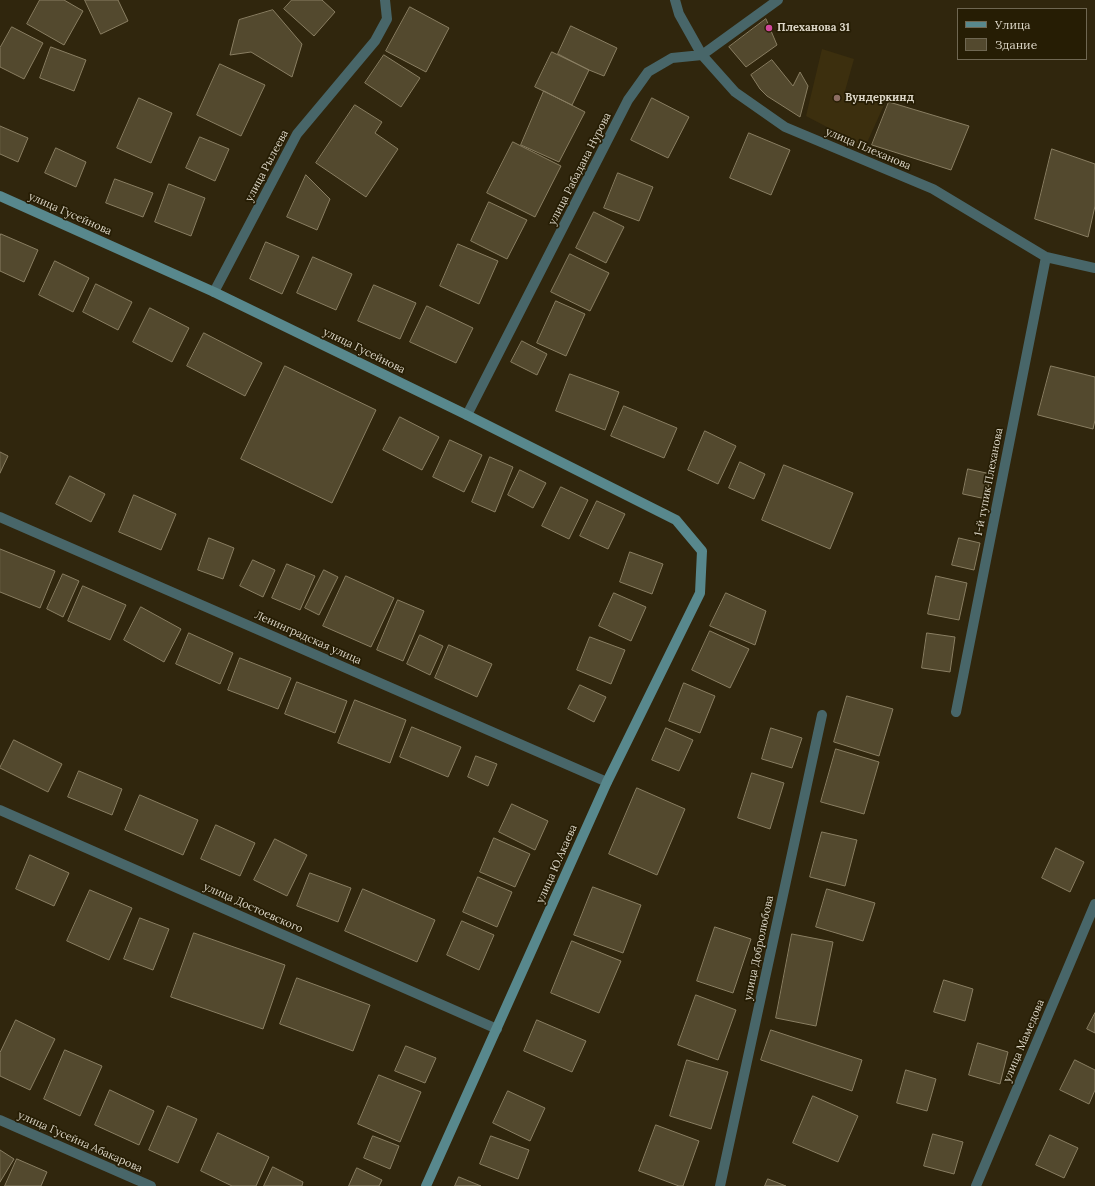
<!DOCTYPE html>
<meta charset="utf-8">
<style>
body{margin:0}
#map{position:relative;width:1095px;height:1186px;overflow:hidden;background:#30260d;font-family:Lora,serif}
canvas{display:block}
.legend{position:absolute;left:957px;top:8px;width:130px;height:52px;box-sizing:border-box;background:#261d04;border:1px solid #6f6752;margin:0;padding:5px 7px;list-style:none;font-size:12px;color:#dcd6c7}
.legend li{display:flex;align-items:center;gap:8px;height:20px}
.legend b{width:20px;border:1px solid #6f6752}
</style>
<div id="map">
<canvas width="1095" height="1186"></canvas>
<ul class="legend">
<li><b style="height:5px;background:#58888d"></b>Улица</li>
<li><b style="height:11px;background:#53492e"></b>Здание</li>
</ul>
</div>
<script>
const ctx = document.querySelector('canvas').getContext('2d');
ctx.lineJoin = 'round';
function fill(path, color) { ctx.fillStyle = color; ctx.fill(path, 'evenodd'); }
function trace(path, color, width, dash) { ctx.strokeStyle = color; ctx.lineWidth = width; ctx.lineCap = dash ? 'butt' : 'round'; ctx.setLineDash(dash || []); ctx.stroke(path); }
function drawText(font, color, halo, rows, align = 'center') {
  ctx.font = font + ' Lora,serif'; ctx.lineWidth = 3.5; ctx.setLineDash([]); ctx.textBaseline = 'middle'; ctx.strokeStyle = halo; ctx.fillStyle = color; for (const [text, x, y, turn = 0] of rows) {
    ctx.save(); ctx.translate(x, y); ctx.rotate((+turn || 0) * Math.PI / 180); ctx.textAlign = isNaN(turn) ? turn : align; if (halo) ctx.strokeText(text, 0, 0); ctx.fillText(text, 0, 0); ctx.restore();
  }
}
const built = new Path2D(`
 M822,49L854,59L845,91L884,105L865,147L806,116Z`);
const building = new Path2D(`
 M40,0H64L83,11L64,45L27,24Z
 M85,0H118L128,21L101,34Z
 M292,0H322L335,12L314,36L284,9Z
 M410,7L449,28L426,72L386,51Z
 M273,10L302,44L292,77L251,52L230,55L239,20Z
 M766,19L777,45L746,67L729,47Z
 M571,26L617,48L604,76L589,70L558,54Z
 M12,27L43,43L24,79L0,67V48Z
 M51,47L86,60L74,91L40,78Z
 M552,52L589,70L572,105L535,87Z
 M384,55L420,78L401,107L365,83Z
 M772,60L793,86L800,72L808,86L800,117L767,96L760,89L751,75Z
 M220,64L265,85L241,136L197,115Z
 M544,91L585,112L559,162L521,145Z
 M139,98L172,113L151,163L117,148Z
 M652,98L689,117L668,158L631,140Z
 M889,102L969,126L951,170L872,145Z
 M355,105L382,122L375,133L398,149L366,197L316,163Z
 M0,126L28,138L18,162L0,154Z
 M749,133L790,150L771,195L730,178Z
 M200,137L229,149L215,181L186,168Z
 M513,142L561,166L535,217L487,193Z
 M56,148L86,162L76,187L45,173Z
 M1052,149L1095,164V206L1088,237L1035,219Z
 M618,173L653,187L639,221L604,208Z
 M306,175L330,199L317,230L287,217Z
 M115,179L153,193L143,217L106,203Z
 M169,184L205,198L191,236L155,222Z
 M489,202L527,220L507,259L471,241Z
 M594,212L624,227L606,263L576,248Z
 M1,234L38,250L24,282L0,271V237Z
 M266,242L299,256L282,294L250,279Z
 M458,244L498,261L479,304L440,286Z
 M570,254L609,273L590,311L551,292Z
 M313,257L352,274L336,310L297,293Z
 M55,261L89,278L73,312L39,295Z
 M96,284L132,302L118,330L83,312Z
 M374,285L416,303L400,339L358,321Z
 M556,301L585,314L566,356L537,343Z
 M427,306L473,328L456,363L410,342Z
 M150,308L189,328L172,362L133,342Z
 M204,333L262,363L245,396L187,366Z
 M522,341L547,354L537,375L511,362Z
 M285,366L376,410L332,503L241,459Z
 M1051,366L1095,377V420L1093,429L1038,415Z
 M570,374L619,392L605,430L556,411Z
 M624,406L677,428L664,458L611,436Z
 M400,417L439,437L422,470L383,450Z
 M705,431L736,446L718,484L688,470Z
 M450,440L482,455L464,492L433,477Z
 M0,452L8,456L0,473Z
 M490,457L513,467L495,512L472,502Z
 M740,462L765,474L754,499L729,488Z
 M784,465L853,493L830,549L762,520Z
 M968,469L991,474L986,499L963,494Z
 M520,470L546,483L533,508L508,495Z
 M70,476L105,494L91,522L56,504Z
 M561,487L588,500L569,539L542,526Z
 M134,495L176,514L161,550L119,532Z
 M597,501L625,514L608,549L580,536Z
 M209,538L234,548L223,579L198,570Z
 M959,538L980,543L974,570L952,565Z
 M0,549L55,571L40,608L0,592Z
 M630,552L663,564L652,594L620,582Z
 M253,560L275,570L263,597L240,586Z
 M287,564L315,576L300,610L272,598Z
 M324,570L338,577L319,615L305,608Z
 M63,574L79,581L63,617L47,609Z
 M346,576L394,598L371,647L323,626Z
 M936,576L967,583L959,620L928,614Z
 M83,586L126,605L110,640L68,621Z
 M614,593L646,607L631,641L599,626Z
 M726,593L766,611L755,645L710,626Z
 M398,600L424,611L403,661L377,650Z
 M141,607L181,629L164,662L124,640Z
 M710,631L749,649L730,688L692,670Z
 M189,633L233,653L220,684L176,664Z
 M927,633L955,637L950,672L922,668Z
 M420,635L443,646L430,675L407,664Z
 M590,637L625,650L611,684L577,670Z
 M449,645L492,664L477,697L435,678Z
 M240,658L291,678L278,709L228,690Z
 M297,682L347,701L335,733L285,714Z
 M684,683L715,696L700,733L669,721Z
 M580,685L606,697L594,722L568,709Z
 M847,696L893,709L879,756L834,742Z
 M355,700L406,720L390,763L338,743Z
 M412,727L461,747L448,777L400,757Z
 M666,728L693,740L679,771L652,760Z
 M771,728L802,738L792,768L762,759Z
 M14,740L62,764L48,792L0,768Z
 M836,749L879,762L864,814L821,802Z
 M476,756L497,764L488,786L468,777Z
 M79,771L122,789L112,815L68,797Z
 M752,773L784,783L770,829L738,818Z
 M637,788L685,809L657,875L609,854Z
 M140,795L198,820L183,855L125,830Z
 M512,804L548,821L535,850L499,832Z
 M216,825L255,843L240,876L201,859Z
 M822,832L857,840L845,886L810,877Z
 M494,838L530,854L515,887L480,872Z
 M275,839L307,855L287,896L254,880Z
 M1056,848L1084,862L1070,892L1042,878Z
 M30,855L69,873L54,906L16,889Z
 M310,873L351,888L338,922L297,906Z
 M478,877L512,892L497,927L463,912Z
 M593,887L641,905L623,953L574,935Z
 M363,889L435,920L417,962L345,931Z
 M827,889L875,903L863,941L816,927Z
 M90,890L132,908L109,960L67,941Z
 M140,918L169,929L153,970L124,959Z
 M462,921L494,935L479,970L447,955Z
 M715,927L751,939L733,993L697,981Z
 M194,933L285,965L263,1029L171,997Z
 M792,934L833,942L816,1026L776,1018Z
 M572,941L621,961L599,1013L551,993Z
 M297,978L370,1005L353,1051L280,1024Z
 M944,980L973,989L965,1021L934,1012Z
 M696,995L736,1010L718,1060L678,1045Z
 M1095,1013V1033L1087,1029Z
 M16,1020L55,1039L30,1090L0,1076V1053Z
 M537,1020L586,1041L572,1072L524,1051Z
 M771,1030L862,1060L852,1091L761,1060Z
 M978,1043L1008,1052L1000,1084L969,1075Z
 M406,1046L436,1058L425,1083L395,1071Z
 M65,1050L102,1066L80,1116L44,1099Z
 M687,1060L728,1072L711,1129L670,1116Z
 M1075,1060L1095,1070V1090L1089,1104L1060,1090Z
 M906,1070L936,1079L927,1111L897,1103Z
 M379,1075L421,1092L400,1142L358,1124Z
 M110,1090L154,1111L139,1145L95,1125Z
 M508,1091L545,1108L530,1141L493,1123Z
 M813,1096L858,1116L838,1162L793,1143Z
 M168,1106L197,1119L178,1163L149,1150Z
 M656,1125L699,1141L683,1186H679L639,1171Z
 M218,1133L269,1157L256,1186H232L201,1171Z
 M933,1134L963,1142L954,1174L924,1166Z
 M1050,1135L1078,1148L1064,1178L1036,1165Z
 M373,1136L399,1146L390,1169L364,1158Z
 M491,1136L529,1150L518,1179L480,1164Z
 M0,1150L14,1159L0,1182Z
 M17,1159L47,1172L41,1186H5Z
 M273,1167L303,1182L302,1186H264Z
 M357,1168L382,1180L379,1186H349Z
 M459,1177L481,1186H455Z
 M768,1179L786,1186H765Z`);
const minor = new Path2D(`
 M675,0L679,14L702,55L735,92L785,127L933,189L1046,257L1095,268
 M214,292L297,134L375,41L387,19L385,0
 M467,415L628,100L648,72L672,58L702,55L778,0
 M0,517L607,782
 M956,712L1046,257
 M0,810L497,1029
 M0,1120L151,1186
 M720,1186L822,715
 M976,1186L1095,904`);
const secondary = new Path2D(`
 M0,196L214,292L467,415L676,520L702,551L700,593L607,782L426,1186`);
const markers = [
 [769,28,4,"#d1479c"],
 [837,98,4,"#8d6e63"]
];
const poiNames = [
 ["Плеханова 31",777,28],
 ["Вундеркинд",845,98]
];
const streetNames = [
 ["улица Плеханова",868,149,23],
 ["улица Рылеева",267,166,-62],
 ["улица Рабадана Нурова",580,169,-63],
 ["улица Гусейнова",70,214,24],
 ["улица Гусейнова",364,351,26],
 ["1-й тупик Плеханова",989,482,-79],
 ["Ленинградская улица",308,638,24],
 ["улица Ю.Акаева",557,864,-66],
 ["улица Достоевского",253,908,24],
 ["улица Добролюбова",759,948,-78],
 ["улица Мамедова",1024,1041,-67],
 ["улица Гусейна Абакарова",80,1142,24]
];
fill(built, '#3c2f0e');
fill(building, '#53492e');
trace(building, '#897e62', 1);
trace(minor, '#486669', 10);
trace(secondary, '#58888d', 10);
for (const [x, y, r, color] of markers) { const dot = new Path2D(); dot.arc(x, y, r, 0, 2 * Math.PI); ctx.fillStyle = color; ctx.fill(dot); trace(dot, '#261d04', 1.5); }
drawText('bold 11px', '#dcd6c7', '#261d04', poiNames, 'left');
drawText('11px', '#dcd6c7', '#261d04', streetNames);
</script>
